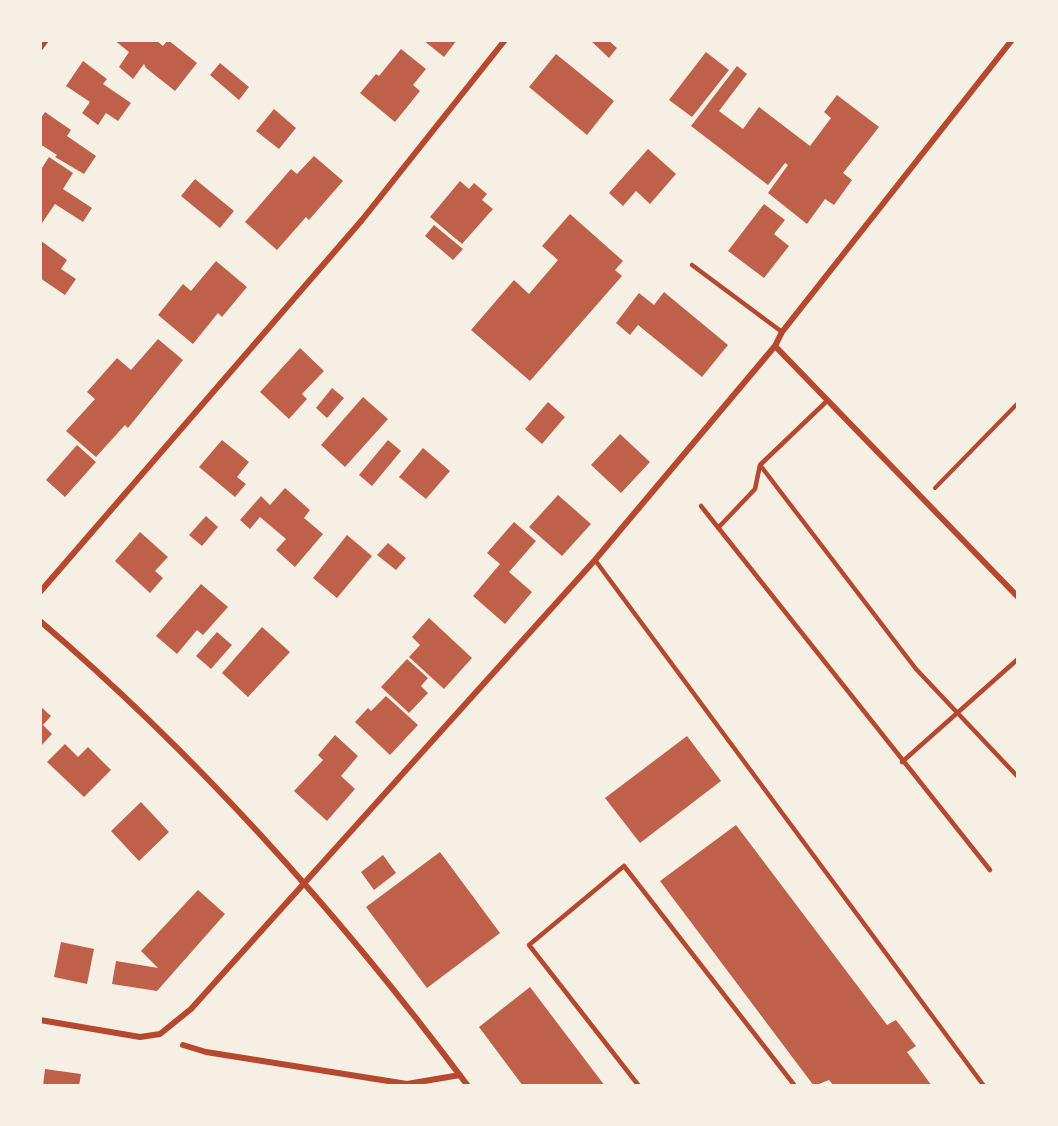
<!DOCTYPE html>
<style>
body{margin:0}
#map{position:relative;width:1058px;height:1126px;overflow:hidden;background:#f6efe4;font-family:Mulish,sans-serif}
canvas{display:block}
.frame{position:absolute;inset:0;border:42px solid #f6efe4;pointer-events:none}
</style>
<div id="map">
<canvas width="1058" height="1126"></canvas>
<div class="frame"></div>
</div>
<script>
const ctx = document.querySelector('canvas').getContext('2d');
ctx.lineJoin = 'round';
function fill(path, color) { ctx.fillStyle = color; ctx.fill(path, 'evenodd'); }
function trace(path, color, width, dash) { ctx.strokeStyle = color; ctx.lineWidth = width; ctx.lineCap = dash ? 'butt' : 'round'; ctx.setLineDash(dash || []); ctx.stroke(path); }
const building = new Path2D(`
 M114,40H156L163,46L168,40L197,63L175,91L146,68L144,64L133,79L119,67L129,52Z
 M423,40H457L444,57Z
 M590,40H608L617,48L609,58Z
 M401,49L426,69L413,85L420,91L395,122L360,93L376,74L379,76Z
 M706,52L729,70L692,117L669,100Z
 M556,54L614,101L587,135L529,87Z
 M83,61L107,79L103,84L131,103L118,121L106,113L98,125L82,113L90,102L66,86Z
 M220,63L249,87L239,100L210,75Z
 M737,66L747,74L719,111L743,129L759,107L810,146L831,118L824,112L837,95L879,127L843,173L852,180L834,205L825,199L807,224L768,193L788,165L785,163L768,185L691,126Z
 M274,109L296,128L279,149L256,131Z
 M45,112L71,130L67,136L96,156L84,174L55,157L57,155L40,144V119Z
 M648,149L676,174L650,204L636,191L623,206L609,193Z
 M314,156L343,181L309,220L306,217L277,250L245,222L291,169L297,174Z
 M49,157L73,173L63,189L92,208L83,222L55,204L40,226V171Z
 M195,179L234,211L220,228L181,196Z
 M460,181L469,189L474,183L487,194L482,200L493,209L462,244L430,217Z
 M764,204L785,220L774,234L789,246L764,278L728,251Z
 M570,214L623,261L615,270L622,276L530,381L471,330L514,280L529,294L558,260L542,246Z
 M434,225L463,249L453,260L425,236Z
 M40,240L67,260L61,269L76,279L65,295L40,278Z
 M216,261L247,287L222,317L218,313L193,344L158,315L183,284L191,291Z
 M664,292L728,345L702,377L638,325L630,335L616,323L639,293L654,305Z
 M158,339L183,360L128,428L125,425L96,457L66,431L95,399L87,392L117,358L131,370Z
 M300,348L324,371L302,394L307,399L289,419L260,392Z
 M332,388L344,398L327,418L316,408Z
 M363,397L388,419L345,467L321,445Z
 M548,402L565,417L542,444L525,429Z
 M620,434L650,462L621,493L591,465Z
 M222,440L249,462L237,477L246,484L235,497L199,467Z
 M388,440L401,451L372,486L359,475Z
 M77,445L96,462L65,497L46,480Z
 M423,448L450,471L426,499L399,477Z
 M285,488L310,510L304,518L323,534L295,567L276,550L286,539L260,517L250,529L240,520L261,496L270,505Z
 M558,495L591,524L562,556L529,527Z
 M206,516L218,527L202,546L189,535Z
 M514,522L536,541L509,572L532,592L505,624L473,596L500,564L487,553Z
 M140,532L168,557L155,571L163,578L150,593L115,561Z
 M347,535L372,556L337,598L313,578Z
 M388,543L406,558L396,570L377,555Z
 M201,584L228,607L203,635L197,630L177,654L156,636Z
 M429,618L472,658L444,689L409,657L420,645L412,637Z
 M262,627L290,652L248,697L222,673Z
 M217,632L232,645L211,669L196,656Z
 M407,659L428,678L421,686L428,693L409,713L381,687Z
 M386,696L418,725L390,755L355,722L368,708L371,711Z
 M40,706L51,716L43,725L52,734L40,747Z
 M335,735L358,756L341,776L355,789L327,821L294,791L323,760L318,755Z
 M687,736L721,781L640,843L605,798Z
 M65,744L78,757L88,747L111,770L84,797L47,762Z
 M141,802L169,832L139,861L111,831Z
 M736,825L887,1025L896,1020L916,1046L907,1052L932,1086H834L829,1080L814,1086L660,881Z
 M440,852L500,933L427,988L366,907Z
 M383,855L396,873L374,890L361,872Z
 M198,890L225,914L157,991L112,984L116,961L158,968L141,951Z
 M61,942L94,949L87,984L54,977Z
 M530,987L605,1086H523L479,1027Z
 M45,1069L81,1074L79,1086H43Z`);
const path = new Path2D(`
 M935,488L1018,403`);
const service = new Path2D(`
 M692,265L782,332
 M828,400L760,465L916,669L1018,777
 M701,506L990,870
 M718,528L755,489L760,465
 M595,560L984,1086
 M902,762L1018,659
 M639,1086L529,945L624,866L795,1086`);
const minor = new Path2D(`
 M40,48L46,40
 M775,346L1018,597
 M40,592L362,220L505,40
 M40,621C201,759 341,916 468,1086
 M40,1020L140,1037L160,1034L191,1009L595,560L775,346L782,332L1012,40
 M183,1045L206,1052L407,1084L460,1075`);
fill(building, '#bf614a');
trace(path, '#b5482f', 4);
trace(service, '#b5482f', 4.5);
trace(minor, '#b5482f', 6);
</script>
